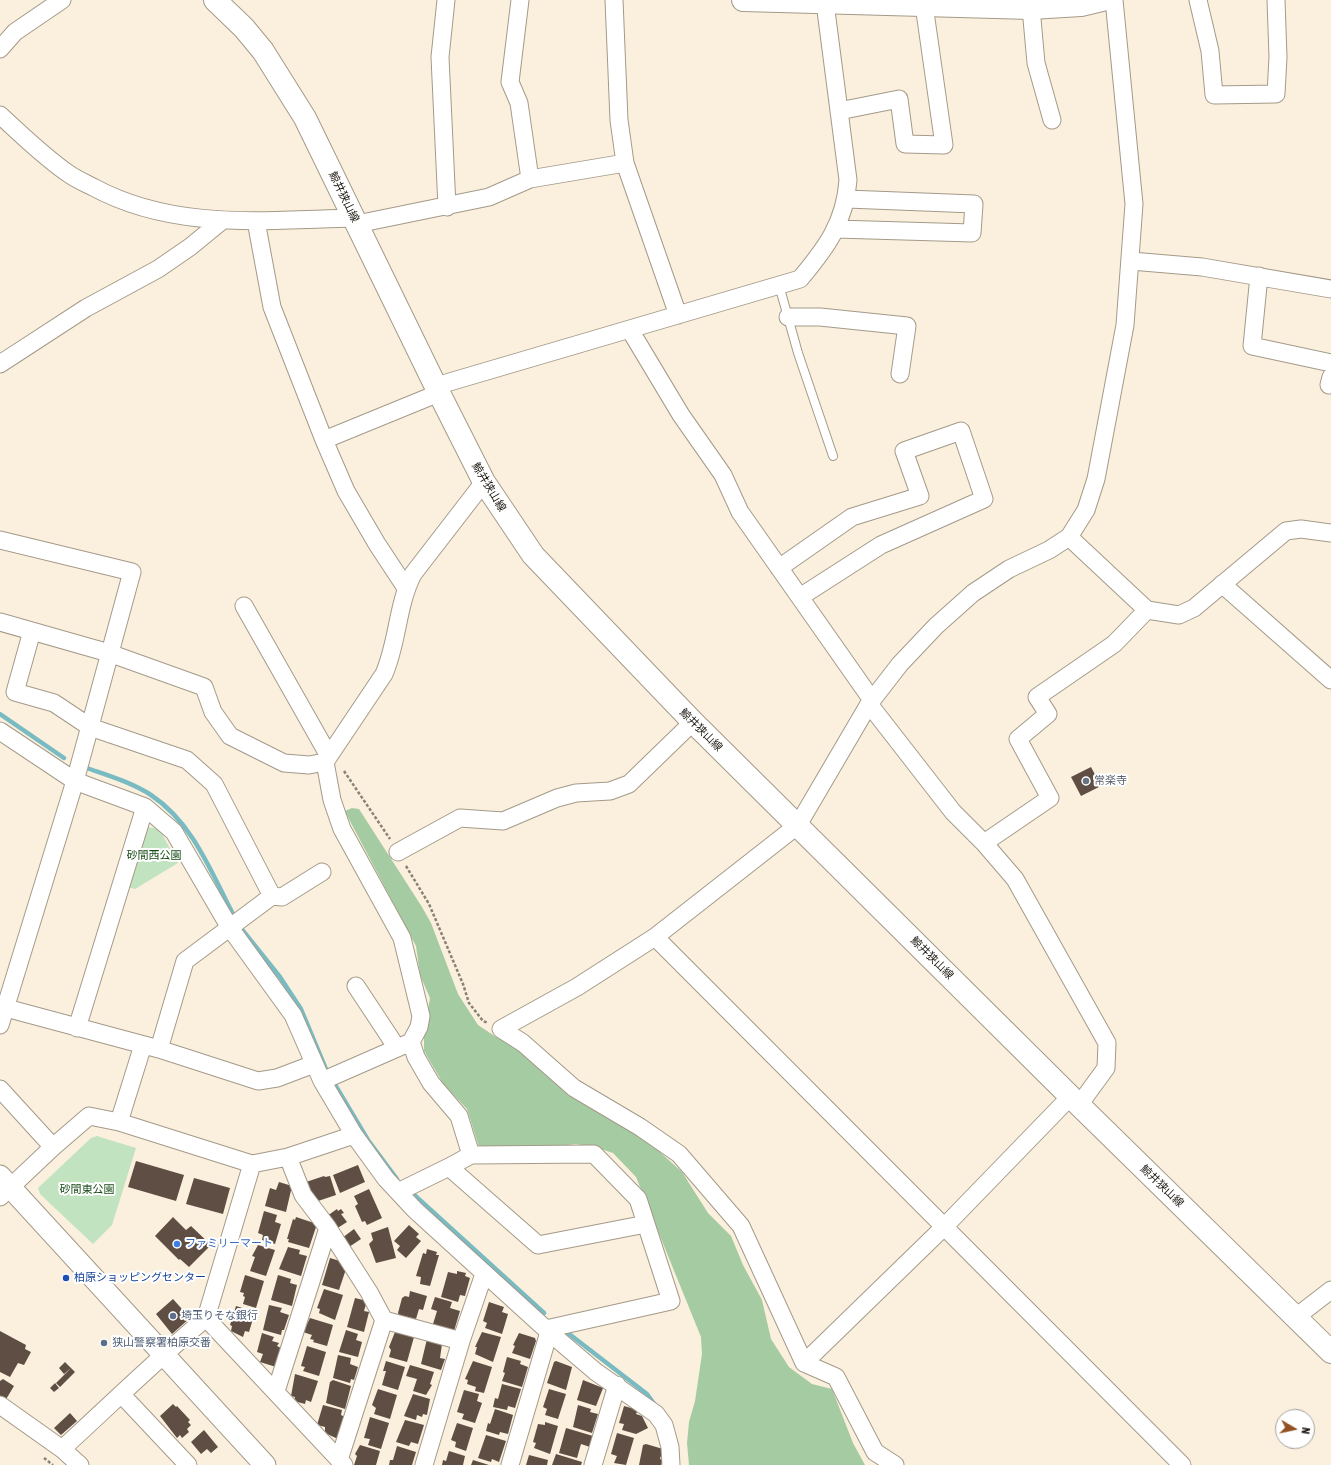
<!DOCTYPE html>
<meta charset="utf-8">
<style>
body{margin:0}
#map{position:relative;width:1331px;height:1465px;overflow:hidden;background:#fbf0dd;font-family:"Asap Condensed",sans-serif}
canvas{display:block}
.north{position:absolute;left:1275px;top:1409px;width:40px;height:40px;box-sizing:border-box;background:#fff;border:1px solid #a5a3a0;border-radius:50%;rotate:99deg;font-size:11px;font-weight:700;line-height:16px;text-align:center;color:#1d1912}
.north::after{content:'';display:block;margin:auto;width:14px;height:18px;background:#935021;clip-path:polygon(50% 0,100% 100%,50% 72%,0 100%)}
</style>
<div id="map">
<canvas width="1331" height="1465"></canvas>
<div class="north">N</div>
</div>
<script>
const ctx = document.querySelector('canvas').getContext('2d');
ctx.lineJoin = 'round';
function fill(path, color) { ctx.fillStyle = color; ctx.fill(path, 'evenodd'); }
function trace(path, color, width, dash) { ctx.strokeStyle = color; ctx.lineWidth = width; ctx.lineCap = dash ? 'butt' : 'round'; ctx.setLineDash(dash || []); ctx.stroke(path); }
function drawText(font, color, halo, rows, align = 'center') {
  ctx.font = font + ' "Asap Condensed","Noto Sans JP",sans-serif'; ctx.lineWidth = 4; ctx.setLineDash([]); ctx.textBaseline = 'middle'; ctx.strokeStyle = halo; ctx.fillStyle = color; for (const [text, x, y, turn = 0] of rows) {
    ctx.save(); ctx.translate(x, y); ctx.rotate((+turn || 0) * Math.PI / 180); ctx.textAlign = isNaN(turn) ? turn : align; if (halo) ctx.strokeText(text, 0, 0); ctx.fillText(text, 0, 0); ctx.restore();
  }
}
const green = new Path2D(`
 M145,827L156,828L162,834L178,863L135,889L127,887Z
 M97,1136L136,1148L112,1225L93,1244L40,1194L38,1188L91,1138Z`);
const forest = new Path2D(`
 M352,808L359,809L422,907L431,923L458,994L478,1025L496,1037L512,1043L532,1063L557,1083L652,1145L682,1172L708,1213L731,1236L743,1265L762,1300L771,1339L789,1367L812,1384L832,1389L853,1443L865,1465H689L687,1443L689,1422L695,1401L702,1354L701,1337L636,1177L613,1153L598,1148L576,1144L553,1147H479L467,1109L444,1085L424,1051V1034L430,998L420,975L416,946L351,823L345,811Z`);
const stream = new Path2D(`
 M0,714L64,758
 M84,767C106,775 131,782 151,795C193,823 211,872 233,914
 M240,927L280,977L301,1009L326,1069
 M334,1083L368,1140L397,1179
 M411,1192L544,1313
 M564,1330L647,1394L655,1405`);
const building = new Path2D(`
 M1091,767L1101,786L1081,796L1071,777Z
 M136,1161L184,1175L176,1201L128,1187Z
 M358,1165L365,1182L340,1193L333,1175Z
 M324,1176L325,1177L330,1176L336,1195L315,1202L306,1182Z
 M194,1178L230,1188L223,1214L186,1204Z
 M279,1182L292,1186L286,1212L265,1206L270,1188L276,1190Z
 M369,1189L382,1218L367,1225L365,1221L362,1222L355,1206L358,1204L354,1196Z
 M337,1209L338,1211L341,1209L344,1213L341,1214L347,1222L336,1229L327,1216Z
 M264,1211L277,1215L275,1222L281,1224L275,1244L262,1240L263,1235L258,1233Z
 M173,1217L186,1230L191,1226L211,1245L189,1267L180,1259L179,1260L155,1236Z
 M296,1217L317,1224L309,1248L288,1242L289,1239H287L293,1219L295,1220Z
 M409,1225L419,1234L416,1237L421,1241L406,1258L397,1250L400,1246L394,1241Z
 M388,1227L396,1258L376,1263L369,1244L373,1240L371,1233Z
 M354,1229L361,1239L349,1247L342,1238Z
 M258,1245L275,1250L266,1276L250,1271L255,1257L252,1256Z
 M288,1247L300,1250L299,1254L307,1256L301,1276L279,1269Z
 M427,1249L437,1252L436,1255H439L430,1286L420,1284L421,1277L416,1276L423,1253L426,1254Z
 M330,1258L343,1262L347,1266L339,1290L322,1285Z
 M457,1271L466,1273L465,1276L470,1278L465,1296L460,1295L458,1302L441,1297L448,1272L457,1274Z
 M245,1275L264,1281L256,1308L243,1304L245,1297L243,1296L244,1293L240,1292Z
 M278,1275L291,1279L290,1283L297,1285L292,1306L271,1300Z
 M324,1289L343,1295L335,1320L319,1313L320,1309L317,1308Z
 M410,1291L427,1296L423,1310L419,1309L416,1319L399,1315L398,1313L402,1298L405,1296L409,1297Z
 M435,1297L452,1302L450,1308L460,1311L454,1331L433,1324L437,1311L431,1309Z
 M355,1298L367,1301L364,1311L369,1312L364,1332L347,1327Z
 M173,1299L190,1318L172,1334L156,1314Z
 M489,1302L504,1307L502,1312L508,1314L502,1334L485,1328L487,1323L483,1321Z
 M269,1305L282,1308L280,1312L289,1315L284,1330H282L281,1335L263,1330Z
 M236,1306L255,1312L249,1332L245,1331L243,1337L231,1331L232,1326L230,1325Z
 M310,1318L333,1325L327,1346L313,1342L314,1340L310,1339L312,1335L303,1332Z
 M346,1330L358,1334L356,1340L362,1342L358,1357L339,1352Z
 M0,1331L26,1345L25,1349L31,1352L24,1365L18,1363L10,1377L0,1372Z
 M395,1332L414,1337L407,1362L389,1357L391,1350L389,1347Z
 M482,1332L501,1337L493,1362L475,1354L477,1347H475Z
 M262,1333L274,1337L272,1341L279,1343L277,1346L281,1348L276,1367L260,1362L263,1354L257,1352Z
 M519,1333L535,1338L536,1341L530,1359L512,1353L515,1346L513,1345Z
 M427,1339L442,1344L440,1358L445,1359L441,1370L421,1364Z
 M307,1346L326,1352L319,1376L303,1371L305,1367L301,1366Z
 M338,1355L351,1358L350,1364L358,1367L354,1380L351,1379L350,1383L333,1378Z
 M507,1357L521,1361L520,1364L528,1367L522,1387L502,1381L505,1373L503,1372Z
 M386,1361L405,1367L398,1390L382,1385L386,1371H383Z
 M473,1361L492,1367L484,1393L475,1391L476,1387L467,1384L468,1380L465,1379Z
 M556,1361L572,1367L566,1390L547,1383L554,1362Z
 M65,1362L71,1368L64,1374L59,1368Z
 M410,1365L434,1372L430,1384L432,1385L426,1395L413,1391L417,1379L406,1376Z
 M71,1368L75,1372L60,1387L56,1383Z
 M295,1374L318,1381L311,1402L306,1400L305,1404L294,1401L295,1397L291,1396Z
 M3,1379L14,1386L5,1401L0,1398V1381Z
 M333,1380L351,1386L345,1409L326,1403L330,1382Z
 M583,1380L603,1388L596,1406L577,1400Z
 M55,1383L59,1388L54,1392L50,1388Z
 M502,1384L521,1389L515,1408L508,1406L507,1410L493,1407L495,1398L498,1399Z
 M378,1389L397,1395L390,1419L374,1414L376,1408L372,1405Z
 M549,1389L566,1394L558,1419L545,1415L547,1409L543,1407Z
 M464,1390L479,1394L477,1401L482,1403L475,1423L462,1419L464,1414L457,1412Z
 M413,1394L430,1399L427,1415L423,1414L422,1417L417,1415L416,1420L404,1416Z
 M173,1404L176,1407L177,1406L190,1420L188,1422L191,1425L187,1429L189,1432L182,1438L180,1435L177,1438L160,1416Z
 M323,1405L342,1410L341,1415L345,1417L338,1439L325,1433V1427L317,1425Z
 M578,1405L591,1409L590,1412L598,1414L592,1433L573,1427Z
 M624,1406L638,1410L636,1414L642,1416L648,1428L636,1434L622,1430L624,1424L619,1423Z
 M495,1409L513,1415L508,1434L500,1432L499,1435L486,1431L488,1423L490,1424Z
 M70,1413L77,1421L61,1435L54,1428Z
 M370,1417L389,1423L381,1449L368,1445L370,1439L364,1438Z
 M405,1420L424,1425L418,1444L411,1442L409,1446L396,1442Z
 M545,1422L558,1426L550,1454L534,1448L536,1443L533,1442L538,1424L545,1425Z
 M457,1423L473,1428L466,1451L455,1447L456,1442L451,1440Z
 M566,1428L593,1436L590,1447L581,1444L577,1458L559,1453Z
 M204,1430L218,1447L211,1453L207,1449L201,1454L191,1442Z
 M617,1433L634,1438L626,1465L614,1463L617,1456L611,1454Z
 M486,1435L506,1441L499,1462L492,1459L491,1462L478,1458Z
 M646,1444L663,1449L660,1459L663,1460L661,1465H639L643,1445Z
 M360,1445L380,1451L376,1465H354L357,1456L355,1454Z
 M397,1446L416,1452L412,1465H389L390,1460H393Z
 M449,1451L465,1456L463,1465H442L443,1460L446,1461Z
 M556,1454L582,1462L581,1465H552Z
 M529,1455L548,1460L547,1465H526Z
 M473,1460L489,1465H471Z`);
const path = new Path2D(`
 M344,771L390,839
 M406,866L429,904L463,984L469,1003L483,1021L488,1023
 M44,1458L53,1465`);
const service = new Path2D(`
 M779,285L798,353L833,456`);
const minor = new Path2D(`
 M446,0L440,57L447,207
 M520,0L510,82L519,103L530,179
 M614,0L619,120L625,163L678,315
 M1198,0L1210,51L1214,95L1276,94L1278,57L1276,0
 M1031,8L1036,63L1052,120
 M0,49L15,32L62,0
 M839,111L899,99L905,144L944,145L924,5
 M0,115C22,135 44,157 69,174C76,179 85,183 93,187C174,231 265,220 354,218
 M256,221L272,307L324,440L346,491L377,544L406,588
 M357,224L489,197L530,179L625,163
 M836,229L972,233L974,204L847,199
 M1131,261L1202,267L1331,289
 M1259,276L1252,346L1331,363
 M788,317H820L907,326L900,374
 M630,330L681,415L723,475L740,512L872,700
 M0,364L86,308L158,269L190,247L223,220
 M1329,385L1331,377
 M436,386L800,279C826,248 845,223 848,180L825,3
 M324,440L439,393
 M1069,537L1147,610L1179,615L1194,608L1286,531L1301,529L1331,533
 M0,540L132,572L75,781L0,1025
 M779,568L852,517L920,496L904,451L961,431L984,499L881,545L800,597
 M1222,584L1331,680
 M244,606L329,756
 M0,622L109,653L204,687L213,712L230,736L284,763L309,765L325,762
 M32,631L15,692L54,703L90,727L187,760L214,784L272,896L185,961L159,1049
 M869,704L953,812L984,843L1015,879L1107,1043L1106,1068L1079,1105
 M0,731L75,781L145,807L174,832L230,928L293,1015L322,1081L354,1135L386,1179L415,1210L549,1332L596,1372L656,1414L664,1425L670,1447L671,1465
 M984,843L1050,798L1018,739L1048,714L1037,697L1114,644L1147,610
 M398,852L460,818L503,821L557,798L576,793L610,791L629,784L693,722
 M272,896L282,897L322,872
 M655,937L1182,1465
 M356,986L397,1048
 M6,1008L159,1049L258,1081L277,1078L314,1064
 M77,1028L145,807
 M411,1042L416,1057L431,1083L459,1116L471,1155L594,1154L638,1199L671,1301L546,1329
 M322,1081L411,1042L419,1027L421,1016L402,938L342,829L332,800L325,762L384,674C398,642 397,605 413,574L484,482
 M0,1089L53,1147
 M119,1122L143,1045
 M471,1155L449,1167L538,1245L646,1224
 M288,1157L303,1195L328,1228L369,1292L384,1320L339,1460
 M252,1164L206,1318L344,1465
 M398,1192L449,1167
 M0,1197L53,1147L89,1116L119,1122L252,1164L288,1157L354,1135
 M1296,1317L1331,1290
 M384,1320L461,1341
 M804,1363L945,1226L1071,1096
 M276,1391L328,1228
 M122,1395L188,1465
 M0,1405L62,1449L80,1465
 M62,1449C110,1405 156,1360 206,1318
 M424,1465L461,1341L484,1274
 M510,1465L549,1332
 M593,1465L617,1385
 M895,1465L875,1452L836,1377L804,1363L741,1226L698,1176L679,1154L640,1127L574,1088L523,1043L501,1029L577,987L655,937L798,825L869,704L900,664L936,626L973,593L1009,569L1049,550L1069,537L1086,510L1096,479L1125,325L1134,204L1114,0`);
const tertiary = new Path2D(`
 M0,1176L265,1465`);
const secondary = new Path2D(`
 M215,0L244,28L263,51L305,118L439,393L484,482L533,555L693,722L1079,1105L1331,1352
 M743,0L1031,8L1081,5L1102,0`);
const markers = [
 [1086,781,4,"#6b7280"],
 [177,1244,4,"#3f7fe0"],
 [66,1278,4,"#1a4fb4"],
 [173,1316,4,"#5c6f8a"],
 [104,1343,4,"#5c6f8a"]
];
const streetNames = [
 ["鯨井狭山線",344,197,64],
 ["鯨井狭山線",489,487,59],
 ["鯨井狭山線",701,730,45],
 ["鯨井狭山線",932,958,45],
 ["鯨井狭山線",1162,1186,44]
];
const worshipNames = [
 ["常楽寺",1094,781]
];
const parkNames = [
 ["砂間西公園",154,856],
 ["砂間東公園",87,1190]
];
const shopNames = [
 ["ファミリーマート",185,1244]
];
const transitNames = [
 ["柏原ショッピングセンター",74,1278]
];
const serviceNames = [
 ["埼玉りそな銀行",181,1316],
 ["狭山警察署柏原交番",112,1343]
];
fill(green, '#c2e3bf');
fill(forest, '#a5cba2');
trace(stream, '#78bbc3', 4.5);
fill(building, '#5f4e44');
trace(service, '#a49a89', 10);
trace(minor, '#a49a89', 19);
trace(tertiary, '#a49a89', 23);
trace(secondary, '#a49a89', 24);
trace(path, '#888174', 2.5, [3, 2]);
trace(service, '#fff', 8);
trace(minor, '#fff', 17);
trace(tertiary, '#fff', 21);
trace(secondary, '#fff', 22);
for (const [x, y, r, color] of markers) { const dot = new Path2D(); dot.arc(x, y, r, 0, 2 * Math.PI); ctx.fillStyle = color; ctx.fill(dot); trace(dot, '#fff', 1.5); }
drawText('11px', '#1d1912', '#fff', streetNames);
drawText('11px', '#5b616d', '#fff', worshipNames, 'left');
drawText('11px', '#184b17', '#fff', parkNames);
drawText('11px', '#366cbe', '#fff', shopNames, 'left');
drawText('11px', '#164399', '#fff', transitNames, 'left');
drawText('11px', '#4e5e75', '#fff', serviceNames, 'left');
</script>
